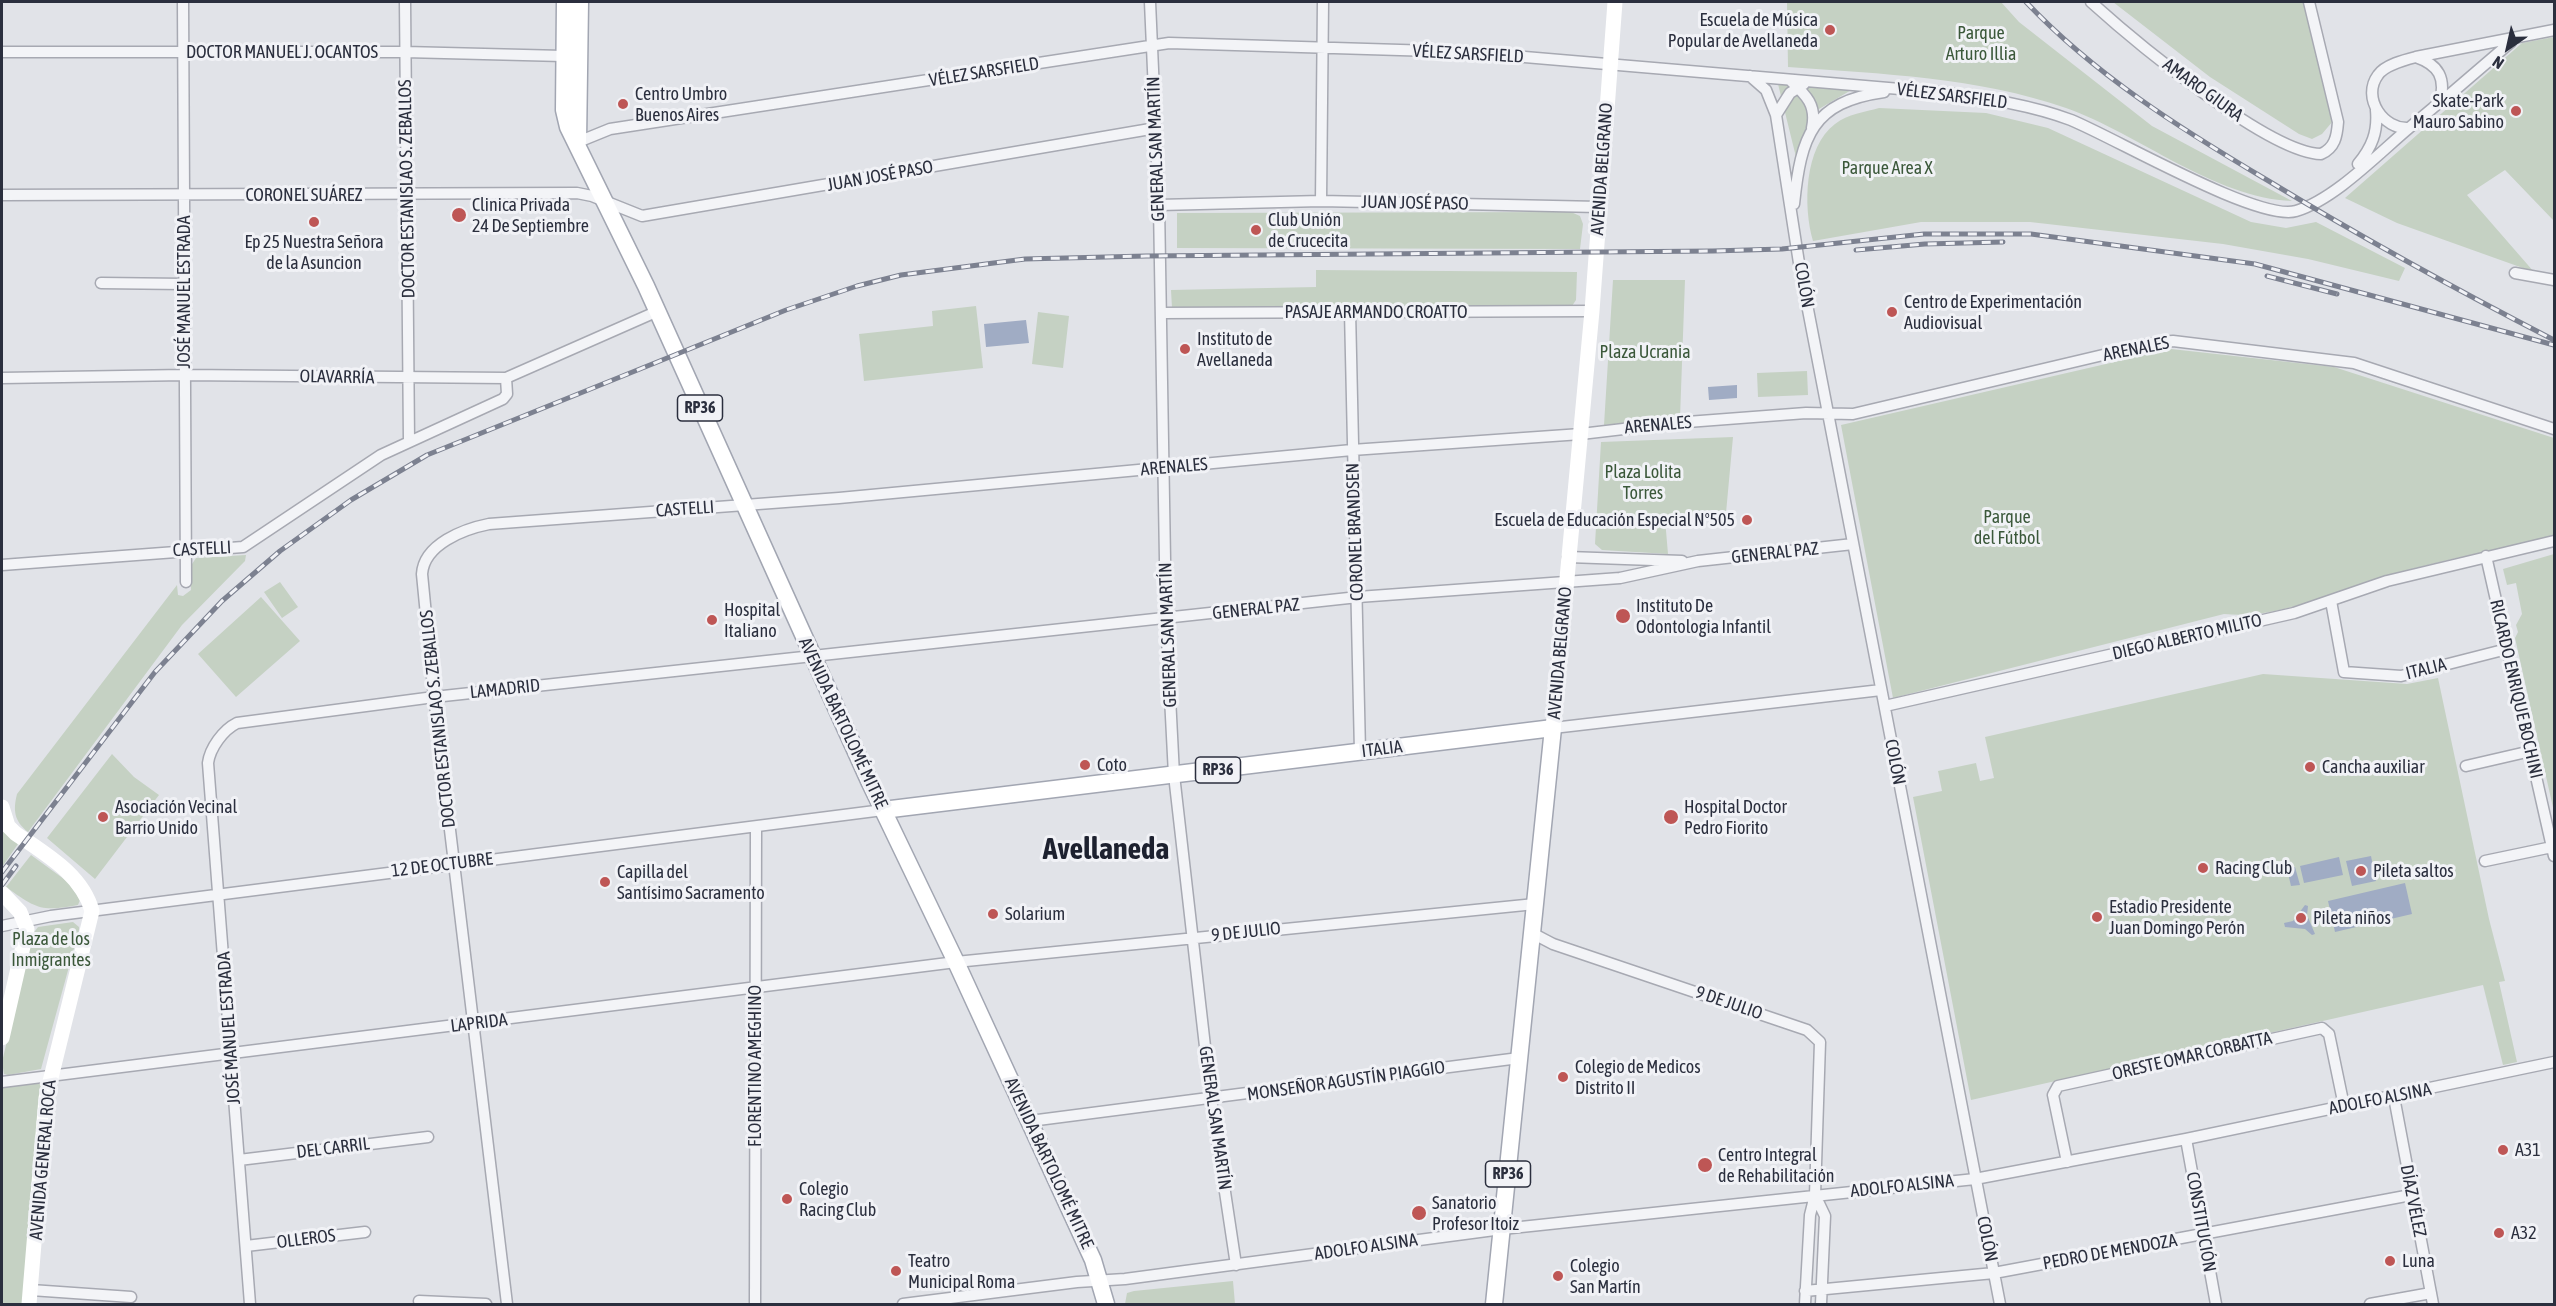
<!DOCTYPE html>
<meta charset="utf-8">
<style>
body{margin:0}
#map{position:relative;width:2556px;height:1306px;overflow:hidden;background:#e1e3e8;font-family:"Asap Condensed",sans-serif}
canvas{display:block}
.frame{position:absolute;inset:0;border:3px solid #2b2f3e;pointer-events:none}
.north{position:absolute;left:2478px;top:18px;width:60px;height:60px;-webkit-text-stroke:4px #f1f2f6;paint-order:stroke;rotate:214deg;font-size:16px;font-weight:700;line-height:24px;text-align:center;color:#2b2f3e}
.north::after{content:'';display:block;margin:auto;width:21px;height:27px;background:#2b2f3e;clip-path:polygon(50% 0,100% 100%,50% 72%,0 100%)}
</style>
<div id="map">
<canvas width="2556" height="1306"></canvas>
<div class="frame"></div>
<div class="north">N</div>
</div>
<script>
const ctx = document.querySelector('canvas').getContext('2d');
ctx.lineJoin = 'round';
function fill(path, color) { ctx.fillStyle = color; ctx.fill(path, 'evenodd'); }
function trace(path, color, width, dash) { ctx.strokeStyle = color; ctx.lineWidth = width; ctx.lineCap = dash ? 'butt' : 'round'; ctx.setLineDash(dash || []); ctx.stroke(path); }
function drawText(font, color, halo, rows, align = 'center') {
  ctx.font = font + ' "Asap Condensed",sans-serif'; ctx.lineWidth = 6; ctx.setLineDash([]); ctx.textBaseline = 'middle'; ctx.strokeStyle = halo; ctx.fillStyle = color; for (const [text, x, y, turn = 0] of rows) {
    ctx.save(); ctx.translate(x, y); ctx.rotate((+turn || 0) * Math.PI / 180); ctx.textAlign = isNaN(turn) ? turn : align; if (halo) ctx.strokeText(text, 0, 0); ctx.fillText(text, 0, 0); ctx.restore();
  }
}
const green = new Path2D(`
 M1787,2H2001L2019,22L2152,126L2292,201C2214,198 2139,134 2066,108C1977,77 1882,74 1788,67Z
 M2113,2H2304L2333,121L2322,134L2312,139L2299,134L2210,77Z
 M2554,37V221L2505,170L2467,195L2534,272L2397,223L2345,198L2522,43Z
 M1778,84L1853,89L1819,109L1796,157Z
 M1879,108L1986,113L2048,128L2251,222L2286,228L2316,222L2405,268L2399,281L2308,259L2223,244L2030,222H1921L1813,241C1803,207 1804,147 1835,124C1848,114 1865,112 1879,108Z
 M1571,212L1580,216L1583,224L1580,249L1177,248V213Z
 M1316,270L1577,272L1576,300L1572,306L1564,308H1172L1171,290L1316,287Z
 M1613,280H1685L1680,418L1604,425Z
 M976,306L983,368L864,381L859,334L933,326L932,311Z
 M1038,312L1069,316L1063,368L1032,364Z
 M2171,349L2334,367L2554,438V536C2499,549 2443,560 2389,575C2334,590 2282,620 2224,614L1893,698L1841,425Z
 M1807,371L1808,395L1758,397L1757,373Z
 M1733,437L1726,513L1665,519L1668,554L1602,550L1595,544L1601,442Z
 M2554,554V812L2515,638L2518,632L2516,625L2522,614L2516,583L2507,585L2503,569Z
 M246,555L245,561L182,625L28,832C14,821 13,810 17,794L177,585L178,595L183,596L191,590L190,567L196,558Z
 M280,582L298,607L282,618L264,592Z
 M261,597L300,641L236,697L198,654Z
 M2263,674L2407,684L2438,678L2489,919L2505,981L2499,982L2517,1062L2503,1065L2483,985L1971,1100L1913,797L1942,791L1938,771L1976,763L1980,781L1994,778L1985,737Z
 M112,754L134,777L159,795L95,879L47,838Z
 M2,830L18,844L2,867Z
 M31,855L68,882L80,900L78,905C41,912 37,909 6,887Z
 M73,922L79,927V930L41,1069L8,1075L4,1074L2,1062L32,935L38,927Z
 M50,1077L29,1304H2V1082Z
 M1233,1281L1235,1304H1125L1127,1293L1134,1291Z`);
const water = new Path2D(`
 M1026,320L1029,343L986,347L984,324Z
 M1737,385V398L1709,400L1708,387Z
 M2371,856L2376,881L2352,886L2346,861Z
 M2339,857L2343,875L2304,883L2300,866Z
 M2295,867L2300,885L2291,886L2287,869Z
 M2405,883L2412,914L2335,932L2328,901Z
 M2305,905L2308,906L2307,915L2315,934L2312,935L2305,929L2285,927L2284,923L2293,921Z`);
const street = new Path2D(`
 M183,2L186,582
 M405,2L409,441
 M1150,2L1159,205L1166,619L1174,775L1211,1099L1236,1265
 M2091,2C2132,39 2268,153 2321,154C2335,148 2337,136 2338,122L2309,2
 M2,52H405L563,56
 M2416,57C2439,65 2446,78 2440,102L2409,128C2384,130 2361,98 2378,75C2385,65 2404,60 2416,57Z
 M2416,57L2554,30
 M1750,76L1766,90L1776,115L1799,263L2000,1304
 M1790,80C1806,95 1817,105 1812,128
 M2441,102L2511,42
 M1776,115L1790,93L1804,84
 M578,142L610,129L1169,43L1466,52L1947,93C1989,99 2031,105 2071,120C2115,138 2259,222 2296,211C2335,199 2378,154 2409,128
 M2358,164C2372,147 2378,132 2376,110
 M2,195L577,193L592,196L642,216L1156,128
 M1321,201L1323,2
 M1794,204C1801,136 1812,102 1884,92
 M1159,205L1321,201L1599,207
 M2515,273L2554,280
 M101,283L184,284
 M1350,311L1360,752
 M1161,313L1592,311
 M2,378L184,375L506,378L658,311
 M2486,556L2554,856
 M1568,557L1682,561
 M2,565L243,547L381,455L503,399L507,394L506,378
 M2331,601L2344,672L2401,676L2507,649
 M1885,706L2294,613L2387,581L2554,541
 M1553,728L1881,690
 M2466,766L2531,751
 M2485,861L2552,847
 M2,926L51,916L883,810
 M1532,933L1553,944L1807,1030L1820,1042L1815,1195L1810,1215L1805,1304
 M2,1082L956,962L1535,904
 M2394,1097L2433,1304
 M1030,1121L1519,1058
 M2186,1139L2216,1304
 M239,1160L428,1137
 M2067,1162L2053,1095L2058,1086L2322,1028L2329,1034L2344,1106
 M1815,1195L1825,1216L1821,1304
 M246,1246L365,1232
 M31,1290L131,1297
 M1805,1291L1994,1273L2411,1195
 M419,1301L486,1304
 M250,1304L208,763C210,748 223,730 237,723L434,697L1358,597L1620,578L1698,561L1853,544
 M507,1304L434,697L422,574C424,544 464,529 489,524L839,498L1352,450L1581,434L1674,423L1806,413L1853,414L2158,342L2173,341L2354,363L2554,429
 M755,1304L756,828
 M903,1304L1077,1282L1125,1279L1502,1229L1975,1179L2186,1139L2554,1062
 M2370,1304L2431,1293`);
const secondary = new Path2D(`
 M1553,728L1592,311L1615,2
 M2,807L8,826L15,833C45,854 82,874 92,911L46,1098L29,1304
 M2,893L20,912L27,929L2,1038`);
const primary = new Path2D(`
 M565,2L564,110L568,127L646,286L870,783L956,962L1093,1260L1106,1304
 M578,142L580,2
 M883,810L1553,728L1494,1304`);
const rail = new Path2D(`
 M2026,2C2095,75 2181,129 2267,180C2361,237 2457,290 2554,340
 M1856,250L1925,244L2003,242
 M2267,276L2337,294
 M2,872L155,672L222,601L280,551L351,500L427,455L786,310L857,286L901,275L986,264L1025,259L1146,256L1713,251L1782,249L1924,234H2031L2255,264L2554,345
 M2,885L16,866`);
const markers = [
 [1830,30,6,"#be5655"],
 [623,104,6,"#be5655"],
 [2516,111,6,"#be5655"],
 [459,215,8,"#be5655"],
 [314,222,6,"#be5655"],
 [1256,230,6,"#be5655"],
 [1892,312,6,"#be5655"],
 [1185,349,6,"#be5655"],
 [1747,520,6,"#be5655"],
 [1623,616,8,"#be5655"],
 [712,620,6,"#be5655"],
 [1085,765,6,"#be5655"],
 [2310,767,6,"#be5655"],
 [103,817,6,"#be5655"],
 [1671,817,8,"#be5655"],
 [2203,868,6,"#be5655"],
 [2361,871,6,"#be5655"],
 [605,882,6,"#be5655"],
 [993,914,6,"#be5655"],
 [2097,917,6,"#be5655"],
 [2301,918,6,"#be5655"],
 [1563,1077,6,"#be5655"],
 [2503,1150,6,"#be5655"],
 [1705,1165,8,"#be5655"],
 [787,1199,6,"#be5655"],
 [1419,1213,8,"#be5655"],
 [2499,1233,6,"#be5655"],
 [2390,1261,6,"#be5655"],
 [896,1271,6,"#be5655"],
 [1558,1276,6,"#be5655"]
];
const shields = [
 [700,408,45],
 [1218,770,45],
 [1508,1174,45]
];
const shieldNames = [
 ["RP36",700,408],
 ["RP36",1218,770],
 ["RP36",1508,1174]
];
const poiNames = [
 ["Escuela de Música",1818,20,"right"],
 ["Popular de Avellaneda",1818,41,"right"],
 ["Centro Umbro",635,94],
 ["Buenos Aires",635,115],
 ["Skate-Park",2504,101,"right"],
 ["Mauro Sabino",2504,122,"right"],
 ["Clinica Privada",472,205],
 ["24 De Septiembre",472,226],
 ["Club Unión",1268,220],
 ["de Crucecita",1268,241],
 ["Ep 25 Nuestra Señora",314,242,"center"],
 ["de la Asuncion",314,263,"center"],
 ["Centro de Experimentación",1904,302],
 ["Audiovisual",1904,323],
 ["Instituto de",1197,339],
 ["Avellaneda",1197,360],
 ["Escuela de Educación Especial N°505",1735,520,"right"],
 ["Instituto De",1636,606],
 ["Odontologia Infantil",1636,627],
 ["Hospital",724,610],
 ["Italiano",724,631],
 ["Coto",1097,765],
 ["Cancha auxiliar",2322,767],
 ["Asociación Vecinal",115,807],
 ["Barrio Unido",115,828],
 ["Hospital Doctor",1684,807],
 ["Pedro Fiorito",1684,828],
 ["Racing Club",2215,868],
 ["Pileta saltos",2373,871],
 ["Capilla del",617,872],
 ["Santísimo Sacramento",617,893],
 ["Estadio Presidente",2109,907],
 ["Juan Domingo Perón",2109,928],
 ["Solarium",1005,914],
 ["Pileta niños",2313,918],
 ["Colegio de Medicos",1575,1067],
 ["Distrito II",1575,1088],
 ["A31",2515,1150],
 ["Centro Integral",1718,1155],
 ["de Rehabilitación",1718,1176],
 ["Colegio",799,1189],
 ["Racing Club",799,1210],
 ["Sanatorio",1432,1203],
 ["Profesor Itoiz",1432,1224],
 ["A32",2511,1233],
 ["Teatro",908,1261],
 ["Municipal Roma",908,1282],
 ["Luna",2402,1261],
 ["Colegio",1570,1266],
 ["San Martín",1570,1287]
];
const parkNames = [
 ["Parque",1981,33],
 ["Arturo Illia",1981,54],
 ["Parque Area X",1887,168],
 ["Plaza Ucrania",1645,352],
 ["Plaza Lolita",1643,472],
 ["Torres",1643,493],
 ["Parque",2007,517],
 ["del Fútbol",2007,538],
 ["Plaza de los",51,939],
 ["Inmigrantes",51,960]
];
const streetNames = [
 ["DOCTOR MANUEL J. OCANTOS",282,52],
 ["VÉLEZ SARSFIELD",1468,54,3],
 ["VÉLEZ SARSFIELD",984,72,-9],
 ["AMARO GIURA",2203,90,36],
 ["VÉLEZ SARSFIELD",1952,96,7],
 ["GENERAL SAN MARTÍN",1156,149,-92],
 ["AVENIDA BELGRANO",1602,169,-86],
 ["JUAN JOSÉ PASO",880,176,-10],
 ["DOCTOR ESTANISLAO S. ZEBALLOS",407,189,-91],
 ["CORONEL SUÁREZ",304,195],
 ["JUAN JOSÉ PASO",1415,203,1],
 ["COLÓN",1804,285,80],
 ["JOSÉ MANUEL ESTRADA",184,292,-90],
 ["PASAJE ARMANDO CROATTO",1376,312],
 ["ARENALES",2136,349,-11],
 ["OLAVARRÍA",337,377,1],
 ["ARENALES",1658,425,-5],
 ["ARENALES",1174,467,-5],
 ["CASTELLI",685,509,-4],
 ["CORONEL BRANDSEN",1355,532,-92],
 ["CASTELLI",202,549,-3],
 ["GENERAL PAZ",1775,553,-6],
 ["GENERAL PAZ",1256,609,-6],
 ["GENERAL SAN MARTÍN",1168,635,-92],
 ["DIEGO ALBERTO MILITO",2187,637,-13],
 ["AVENIDA BELGRANO",1560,653,-85],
 ["ITALIA",2426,669,-14],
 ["LAMADRID",505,689,-6],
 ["RICARDO ENRIQUE BOCHINI",2516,689,77],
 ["DOCTOR ESTANISLAO S. ZEBALLOS",438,719,-96],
 ["AVENIDA BARTOLOMÉ MITRE",843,723,65],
 ["ITALIA",1382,749,-7],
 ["COLÓN",1895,762,79],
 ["12 DE OCTUBRE",442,865,-7],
 ["9 DE JULIO",1246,932,-6],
 ["9 DE JULIO",1729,1003,19],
 ["LAPRIDA",479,1023,-7],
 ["JOSÉ MANUEL ESTRADA",229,1028,-94],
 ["ORESTE OMAR CORBATTA",2192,1056,-13],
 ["FLORENTINO AMEGHINO",755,1066,-90],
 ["MONSEÑOR AGUSTÍN PIAGGIO",1346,1081,-8],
 ["ADOLFO ALSINA",2380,1099,-11],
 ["GENERAL SAN MARTÍN",1215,1118,82],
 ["DEL CARRIL",333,1148,-7],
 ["AVENIDA GENERAL ROCA",43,1160,-85],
 ["AVENIDA BARTOLOMÉ MITRE",1049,1163,65],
 ["ADOLFO ALSINA",1902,1186,-6],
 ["DÍAZ VÉLEZ",2413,1201,79],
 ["CONSTITUCIÓN",2201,1222,80],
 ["OLLEROS",306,1239,-7],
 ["COLÓN",1987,1239,79],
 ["ADOLFO ALSINA",1366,1247,-8],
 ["PEDRO DE MENDOZA",2110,1252,-10]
];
const townNames = [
 ["Avellaneda",1106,850]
];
fill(green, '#c5d1c3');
fill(water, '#a0acc4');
trace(street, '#a7a9b2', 13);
trace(primary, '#a2a6b2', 19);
trace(street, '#f3f4f7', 10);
trace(secondary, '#fff', 15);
trace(primary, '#fff', 16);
trace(rail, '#7c8190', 5);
trace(rail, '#f1f2f6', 3, [9]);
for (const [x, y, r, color] of markers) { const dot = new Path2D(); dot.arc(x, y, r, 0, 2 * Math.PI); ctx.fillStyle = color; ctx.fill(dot); trace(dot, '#f1f2f6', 2); }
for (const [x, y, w] of shields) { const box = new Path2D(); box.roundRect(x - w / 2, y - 13, w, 26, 4.5); ctx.fillStyle = '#f1f2f6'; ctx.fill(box); trace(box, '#2b2f3e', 1.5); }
drawText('bold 16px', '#2b2f3e', null, shieldNames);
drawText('18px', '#2b2f3e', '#f1f2f6', poiNames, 'left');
drawText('18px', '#3b583a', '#f1f2f6', parkNames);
drawText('18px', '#2b2f3e', '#f1f2f6', streetNames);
drawText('bold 30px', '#1d212f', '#f1f2f6', townNames);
</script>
